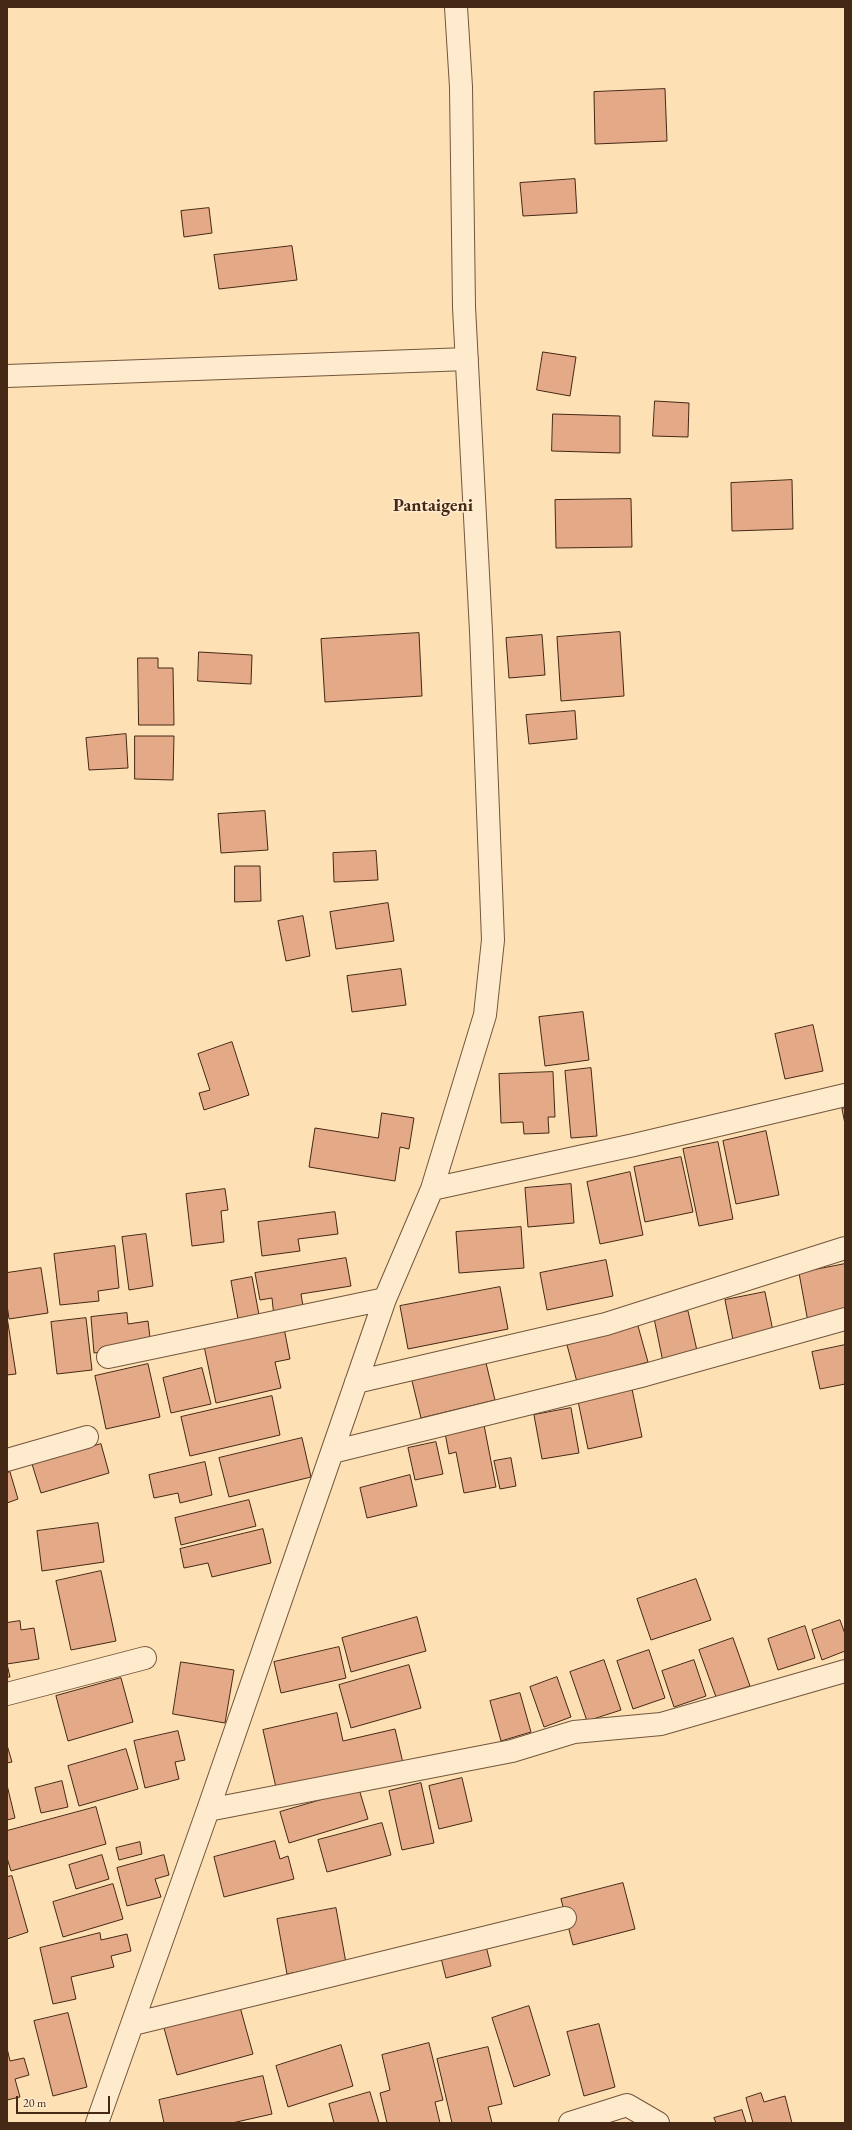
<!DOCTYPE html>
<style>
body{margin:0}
#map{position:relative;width:852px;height:2130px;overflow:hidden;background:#fde0b3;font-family:"EB Garamond",serif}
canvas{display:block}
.frame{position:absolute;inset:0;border:8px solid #452815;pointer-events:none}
.scale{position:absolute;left:16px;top:2096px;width:94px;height:18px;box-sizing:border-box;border:2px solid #452815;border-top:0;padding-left:5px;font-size:12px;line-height:14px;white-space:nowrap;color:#452815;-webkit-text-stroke:3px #feebce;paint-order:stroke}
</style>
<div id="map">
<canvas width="852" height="2130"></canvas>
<div class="frame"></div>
<div class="scale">20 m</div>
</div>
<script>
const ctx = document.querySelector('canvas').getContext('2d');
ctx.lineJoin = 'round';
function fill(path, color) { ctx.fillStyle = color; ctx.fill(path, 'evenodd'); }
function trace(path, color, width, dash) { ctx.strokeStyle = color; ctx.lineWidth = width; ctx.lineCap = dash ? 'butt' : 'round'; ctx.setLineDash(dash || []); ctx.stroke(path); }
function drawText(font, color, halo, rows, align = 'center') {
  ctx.font = font + ' "EB Garamond",serif'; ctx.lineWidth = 3; ctx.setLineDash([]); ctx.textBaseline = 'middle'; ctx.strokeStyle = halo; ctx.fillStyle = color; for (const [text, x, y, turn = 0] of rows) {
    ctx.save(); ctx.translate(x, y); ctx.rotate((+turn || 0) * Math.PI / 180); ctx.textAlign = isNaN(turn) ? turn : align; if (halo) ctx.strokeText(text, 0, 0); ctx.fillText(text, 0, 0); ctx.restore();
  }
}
const building = new Path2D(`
 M665,89L667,141L595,144L594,92Z
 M575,179L577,213L523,216L520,183Z
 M209,208L212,233L184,237L181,211Z
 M292,246L297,280L219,289L214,255Z
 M543,352L576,357L570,396L537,390Z
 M655,401L689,403L688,437L653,436Z
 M553,414L620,416V453L552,451Z
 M792,480L793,529L732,531L731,483Z
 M631,499L632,547L556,548L555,500Z
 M620,632L624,696L561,701L557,637Z
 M419,633L422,696L325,702L321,639Z
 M542,635L545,675L509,678L506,638Z
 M199,652L252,655L251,684L198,681Z
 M138,658H158V668H173L174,725H139Z
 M575,711L577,739L529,744L526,715Z
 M126,734L128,768L89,770L86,738Z
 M135,736H174L173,780L135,779Z
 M265,811L268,850L221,853L218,814Z
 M376,851L378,880L334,882L333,853Z
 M235,866H260L261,901L235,902Z
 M388,903L394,941L336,949L330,912Z
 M303,916L310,956L286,961L278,921Z
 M401,969L406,1005L352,1012L347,976Z
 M583,1012L589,1060L545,1066L539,1017Z
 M813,1025L823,1071L785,1079L775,1034Z
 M232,1042L249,1095L204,1110L199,1093L210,1090L198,1054Z
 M591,1068L597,1136L571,1138L565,1071Z
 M553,1072L555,1117H548L549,1133L524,1134L523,1122L501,1123L499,1074Z
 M845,1108V1124L842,1109Z
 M382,1113L414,1118L409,1149L400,1147L395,1181L309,1167L315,1128L378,1138Z
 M766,1131L779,1195L736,1204L723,1141Z
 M718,1142L733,1219L699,1226L683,1149Z
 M681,1157L693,1212L645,1222L634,1167Z
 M630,1172L643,1235L600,1244L587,1182Z
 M571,1184L574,1223L528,1227L525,1188Z
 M225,1189L228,1210L221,1211L224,1242L192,1246L186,1194Z
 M335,1212L338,1234L298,1239L300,1251L262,1256L258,1222Z
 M521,1227L524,1268L459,1273L456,1232Z
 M146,1234L153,1286L129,1290L122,1237Z
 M115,1246L119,1288L98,1291L99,1301L60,1305L54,1254Z
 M346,1258L351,1286L301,1294L304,1312L274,1317L272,1298L260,1300L255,1273Z
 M606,1260L613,1296L547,1310L540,1273Z
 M845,1264V1314L808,1322L799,1273Z
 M41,1268L48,1313L9,1319L7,1305V1273Z
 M252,1277L259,1315L238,1319L231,1281Z
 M500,1287L508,1329L408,1349L400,1306Z
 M765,1292L774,1336L734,1345L725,1300Z
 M688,1311L698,1355L663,1362L654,1318Z
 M127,1313L128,1324L148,1321L151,1346L94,1353L91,1317Z
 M7,1317L16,1374L7,1375Z
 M86,1318L92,1370L57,1374L51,1322Z
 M638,1326L648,1362L577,1382L567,1345Z
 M284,1328L290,1359L275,1362L281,1388L216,1403L204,1346Z
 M845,1345V1384L820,1389L812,1352Z
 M486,1363L495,1400L421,1418L412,1381Z
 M148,1364L160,1417L106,1429L95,1376Z
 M202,1368L211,1404L171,1413L163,1378Z
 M632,1389L642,1437L588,1449L578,1401Z
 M272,1396L280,1435L190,1456L181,1417Z
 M571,1408L579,1453L542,1459L534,1415Z
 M484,1425L496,1487L464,1493L456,1452L449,1454L445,1433Z
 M302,1438L311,1477L229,1497L219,1458Z
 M436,1442L443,1474L415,1480L408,1448Z
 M101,1444L109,1473L41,1493L32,1464Z
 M511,1458L516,1486L500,1489L494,1461Z
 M205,1462L212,1495L180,1503L178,1493L154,1498L149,1475Z
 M10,1472L18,1499L7,1503V1473Z
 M410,1475L417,1506L367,1518L360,1488Z
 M249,1500L256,1526L181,1545L175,1518Z
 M98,1523L104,1562L42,1571L37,1531Z
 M263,1529L271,1563L212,1577L208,1563L184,1568L180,1549Z
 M101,1571L116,1641L71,1650L56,1581Z
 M696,1579L711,1620L651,1640L637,1599Z
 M417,1617L426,1651L351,1672L342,1638Z
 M840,1620L845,1634V1651L822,1660L812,1630Z
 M20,1621L21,1630L34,1628L39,1659L7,1664L10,1677H7V1623Z
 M805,1626L815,1658L778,1670L768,1639Z
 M733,1638L750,1686L716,1697L699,1650Z
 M339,1647L346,1678L281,1693L274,1662Z
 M649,1650L665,1698L633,1709L617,1661Z
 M604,1660L621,1710L587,1721L570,1672Z
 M694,1660L706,1696L674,1707L662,1671Z
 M181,1662L234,1670L225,1723L173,1714Z
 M409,1665L421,1708L351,1728L339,1685Z
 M557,1677L571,1717L544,1727L530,1687Z
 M121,1678L133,1722L68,1741L56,1696Z
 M520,1693L531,1732L501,1741L490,1701Z
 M337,1713L343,1741L395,1729L403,1763L277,1792L263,1730Z
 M178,1731L185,1760L175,1762L179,1779L145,1788L134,1741Z
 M7,1745L12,1762L7,1763Z
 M126,1749L138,1789L79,1806L68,1766Z
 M462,1778L472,1821L439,1829L429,1786Z
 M62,1781L68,1807L41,1813L35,1788Z
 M421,1783L434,1843L402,1850L389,1791Z
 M7,1785L15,1818L7,1820Z
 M359,1789L368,1819L289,1843L280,1812Z
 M96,1807L106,1844L11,1871L7,1858V1831Z
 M382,1823L391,1855L327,1872L318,1840Z
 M275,1841L280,1859L288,1856L294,1879L224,1897L214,1857Z
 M140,1842L142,1854L119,1860L116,1848Z
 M102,1855L109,1879L76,1889L69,1865Z
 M164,1855L169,1875L155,1879L161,1897L127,1906L117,1868Z
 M12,1876L28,1932L7,1939V1877Z
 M623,1883L635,1929L573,1945L561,1899Z
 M113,1884L123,1919L63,1937L53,1902Z
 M336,1908L346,1963L287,1974L277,1919Z
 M100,1933L101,1940L127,1934L131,1951L111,1956L114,1967L71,1977L76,1999L53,2004L40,1948Z
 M485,1942L491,1966L446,1978L440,1954Z
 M529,2006L550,2075L514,2087L492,2018Z
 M240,2007L253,2054L177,2075L164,2028Z
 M68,2013L87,2087L53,2096L34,2021Z
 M599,2024L615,2087L584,2096L567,2032Z
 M429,2043L443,2100L435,2102L440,2123H387L380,2093L390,2090L382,2055Z
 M341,2045L353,2086L288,2107L276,2066Z
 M488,2047L502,2104L488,2107L492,2123H452L437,2059Z
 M7,2048L10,2061L24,2058L29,2075L15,2079L20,2097L7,2100Z
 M263,2076L272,2114L232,2123H164L159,2100Z
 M370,2092L379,2123H334L329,2104Z
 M761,2093L764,2102L785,2096L792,2123H753L746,2098Z
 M742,2110L746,2123H716L714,2118Z`);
const minor = new Path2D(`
 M7,376L467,359
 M432,1189L634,1145L845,1095
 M108,1357L385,1299
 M356,1382L606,1324L845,1248
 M332,1452L645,1375L845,1319
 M7,1460L87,1437
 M7,1694L145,1658
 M208,1810L512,1751L574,1732L661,1724L845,1671
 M133,2024L565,1918
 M97,2123L208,1810L385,1299L432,1189L485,1015L493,940L481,631L464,307L461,87L456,7
 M570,2123L627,2105L658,2123`);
const quarterNames = [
 ["Pantaigeni",433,506]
];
fill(building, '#e4a987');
trace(building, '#452815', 1);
trace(minor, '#73563c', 24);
trace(minor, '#feebce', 22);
drawText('bold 18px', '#452815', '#feebce', quarterNames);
</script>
